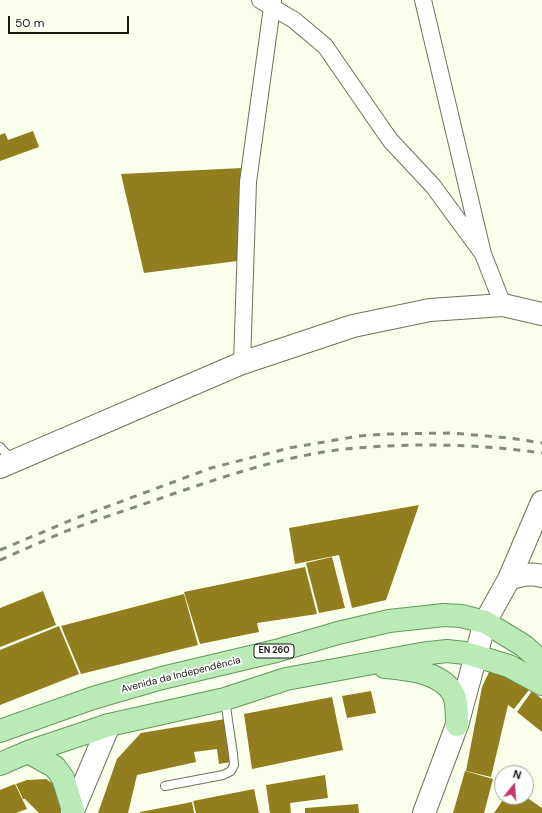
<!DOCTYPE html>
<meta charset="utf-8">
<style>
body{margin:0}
#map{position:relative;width:542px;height:813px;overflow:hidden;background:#f9ffea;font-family:"DM Sans",sans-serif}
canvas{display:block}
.north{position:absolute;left:494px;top:765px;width:40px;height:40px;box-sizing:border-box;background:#fff;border:1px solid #a3a4a0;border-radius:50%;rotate:17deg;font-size:11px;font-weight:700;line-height:16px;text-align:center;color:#181b12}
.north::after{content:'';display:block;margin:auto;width:14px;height:18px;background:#c3376e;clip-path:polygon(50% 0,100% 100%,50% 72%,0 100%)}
.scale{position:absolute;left:8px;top:16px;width:121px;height:18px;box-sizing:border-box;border:2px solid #181b12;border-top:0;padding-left:5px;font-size:12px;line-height:14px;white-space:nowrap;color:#181b12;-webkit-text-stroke:3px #fff;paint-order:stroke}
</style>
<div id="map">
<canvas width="542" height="813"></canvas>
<div class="north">N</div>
<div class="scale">50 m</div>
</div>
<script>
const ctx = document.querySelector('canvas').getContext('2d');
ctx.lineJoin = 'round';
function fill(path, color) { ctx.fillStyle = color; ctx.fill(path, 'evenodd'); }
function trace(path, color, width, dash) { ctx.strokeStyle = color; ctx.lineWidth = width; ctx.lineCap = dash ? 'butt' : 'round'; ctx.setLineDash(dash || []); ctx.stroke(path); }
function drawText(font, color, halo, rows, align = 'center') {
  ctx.font = font + ' "DM Sans",sans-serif'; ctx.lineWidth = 3.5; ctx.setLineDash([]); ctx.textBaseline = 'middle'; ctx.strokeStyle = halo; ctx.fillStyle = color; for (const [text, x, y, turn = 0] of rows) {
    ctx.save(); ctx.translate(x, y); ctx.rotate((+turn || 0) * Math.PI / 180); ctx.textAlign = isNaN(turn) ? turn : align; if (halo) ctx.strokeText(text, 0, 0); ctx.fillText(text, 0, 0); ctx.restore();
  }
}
const building = new Path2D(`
 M33,131L39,147L0,161V135L5,133L8,140Z
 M242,168L237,261L144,273L121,174Z
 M419,505L386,600L352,608L339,555L295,564L289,528Z
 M332,557L345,608L319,613L306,563Z
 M305,567L317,614L257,623L259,632L200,644L184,592Z
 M43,591L56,625L0,647V608Z
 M184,594L198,645L81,674L61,626Z
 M59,626L79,674L0,705V650Z
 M489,672H505L529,690L514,709L508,705L491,777L466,771L482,687Z
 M371,691L376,713L347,718L342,696Z
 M532,691L542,699V732L517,712Z
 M332,697L343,750L252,769L244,714Z
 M225,719L231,762L219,764L217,749L194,752L196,762L137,775L128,813H98L117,759L141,733Z
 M465,771L493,779L484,813H453Z
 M325,775L328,798L290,803L291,813H270L266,785Z
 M46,779L55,785L65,813H39L25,799H23L16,784L27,780Z
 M15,784L27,809L16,813H0V790Z
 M254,789L259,813H196L193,801Z
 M505,797H526L542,808V813H494Z
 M192,802L194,813H140V812Z
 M358,804L359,813H305V808Z`);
const lane = new Path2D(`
 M0,447L13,461
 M165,786L223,775L231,771L234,765L233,754L225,700`);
const street = new Path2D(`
 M260,0L294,20L325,46L390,140L433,186L483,254
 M423,0L483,254L503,305
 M242,363L248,182L273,0`);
const secondary = new Path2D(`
 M0,467L242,363L353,326L430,310L503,305L542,314
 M509,579C521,575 530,573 542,576
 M72,813L109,725
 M424,813L457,725L485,622L509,579L542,502`);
const primary = new Path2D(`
 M385,667C407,669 446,672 455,698C457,706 457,717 457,725
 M0,731L93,698L162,678L276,651L338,633L389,621L444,615L461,616L485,622L524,646L542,662
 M28,752L55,767L63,778L73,810
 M0,764L28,752L109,725L225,699L286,679L421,654L447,651L465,653L476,656L509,666L542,684`);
const rail = new Path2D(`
 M0,550L74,519L211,468L289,448L359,436L387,434L451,433L510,438L542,443
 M0,560C21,551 43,541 64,532C98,519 133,508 167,496C228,475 290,454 355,448C417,443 480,444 542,453`);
const shields = [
 [274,651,40]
];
const shieldNames = [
 ["EN 260",274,651]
];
const streetNames = [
 ["Avenida da Independência",181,675,-14]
];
fill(building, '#937e1f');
trace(lane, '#6d735c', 10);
trace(street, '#6d735c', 18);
trace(secondary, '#6d735c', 24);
trace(primary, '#63995e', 24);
trace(lane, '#fff', 8);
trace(street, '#fff', 16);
trace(secondary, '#fff', 22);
trace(primary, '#baebb7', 22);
trace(rail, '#858a7b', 3, [7, 7]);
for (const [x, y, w] of shields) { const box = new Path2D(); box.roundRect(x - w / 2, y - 7, w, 14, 3); ctx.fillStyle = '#fff'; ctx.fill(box); trace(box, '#181b12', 1); }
drawText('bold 9px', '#181b12', null, shieldNames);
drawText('10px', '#181b12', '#fff', streetNames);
</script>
